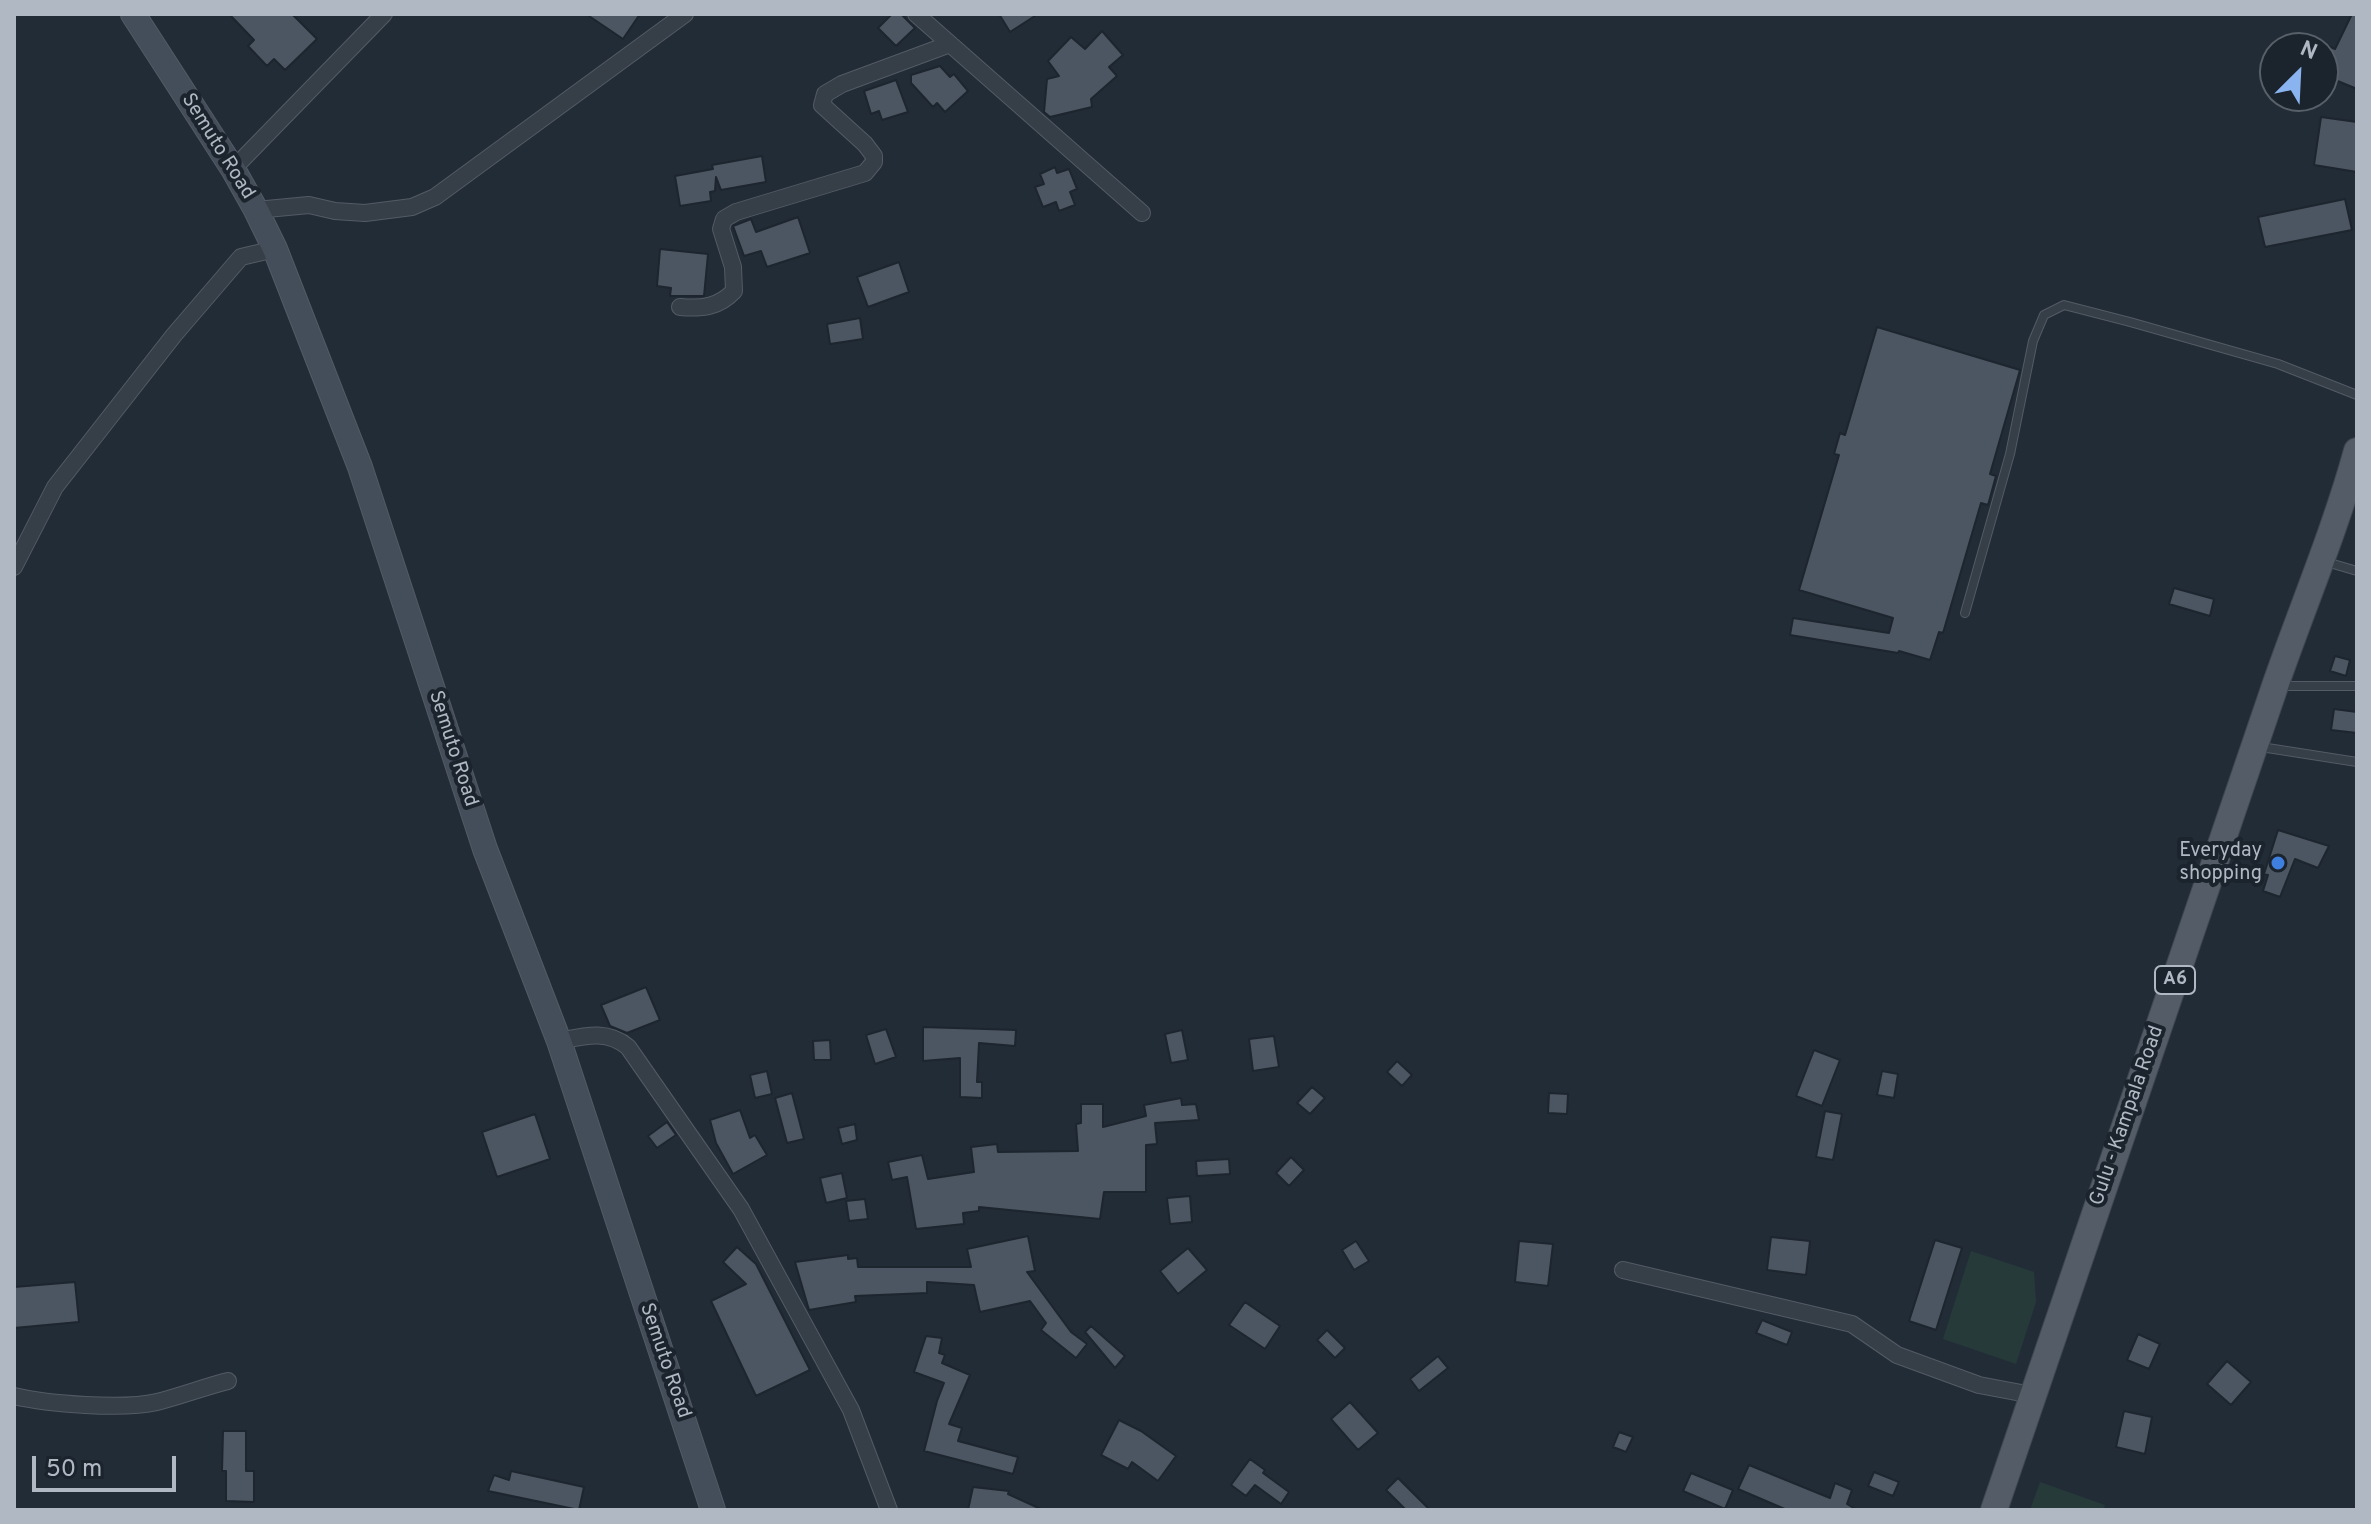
<!DOCTYPE html>
<style>
body{margin:0}
#map{position:relative;width:2371px;height:1524px;overflow:hidden;background:#222c37;font-family:Overpass,sans-serif}
canvas{display:block}
.frame{position:absolute;inset:0;border:16px solid #b0b8c4;pointer-events:none}
.north{position:absolute;left:2259px;top:32px;width:80px;height:80px;box-sizing:border-box;background:#1b232c;border:2px solid #575f69;border-radius:50%;rotate:24deg;font-size:22px;font-weight:700;line-height:32px;text-align:center;color:#b0b8c4}
.north::after{content:'';display:block;margin:auto;width:28px;height:36px;background:#8ab4ef;clip-path:polygon(50% 0,100% 100%,50% 72%,0 100%)}
.scale{position:absolute;left:32px;top:1456px;width:144px;height:36px;box-sizing:border-box;border:4px solid #b0b8c4;border-top:0;padding-left:10px;font-size:24px;line-height:28px;white-space:nowrap;color:#b0b8c4;-webkit-text-stroke:6px #1b232c;paint-order:stroke}
</style>
<div id="map">
<canvas width="2371" height="1524"></canvas>
<div class="frame"></div>
<div class="north">N</div>
<div class="scale">50 m</div>
</div>
<script>
const ctx = document.querySelector('canvas').getContext('2d');
ctx.lineJoin = 'round';
function fill(path, color) { ctx.fillStyle = color; ctx.fill(path, 'evenodd'); }
function trace(path, color, width, dash) { ctx.strokeStyle = color; ctx.lineWidth = width; ctx.lineCap = dash ? 'butt' : 'round'; ctx.setLineDash(dash || []); ctx.stroke(path); }
function drawText(font, color, halo, rows, align = 'center') {
  ctx.font = font + ' Overpass,sans-serif'; ctx.lineWidth = 8; ctx.setLineDash([]); ctx.textBaseline = 'middle'; ctx.strokeStyle = halo; ctx.fillStyle = color; for (const [text, x, y, turn = 0] of rows) {
    ctx.save(); ctx.translate(x, y); ctx.rotate((+turn || 0) * Math.PI / 180); ctx.textAlign = isNaN(turn) ? turn : align; if (halo) ctx.strokeText(text, 0, 0); ctx.fillText(text, 0, 0); ctx.restore();
  }
}
const green = new Path2D(`
 M1971,1251L2034,1272L2036,1302L2016,1364L1943,1339Z
 M2040,1482L2105,1505L2103,1510H2030Z`);
const building = new Path2D(`
 M229,14H292L317,39L285,70L274,59L267,66L248,46L254,40Z
 M586,14H640L623,39Z
 M892,14H901L915,28L896,46L878,28Z
 M999,14H1038L1010,32Z
 M2352,14H2357V89L2323,75V44L2335,49Z
 M1102,31L1123,55L1109,67L1117,76L1091,99L1092,107L1050,117L1044,112L1047,79L1059,76L1048,61L1071,37L1085,49Z
 M940,66L950,77L954,74L968,91L945,112L937,103L933,107L911,83V75Z
 M896,80L908,112L882,120L879,111L871,114L864,91Z
 M2321,117L2357,122V172L2314,165Z
 M762,156L766,182L721,190L716,177L715,191L710,192L711,201L680,206L675,176L713,169L712,165Z
 M1055,167L1057,173L1069,169L1077,189L1070,192L1075,205L1059,211L1056,202L1043,207L1035,187L1044,184L1040,174Z
 M2345,199L2352,230L2265,247L2258,217Z
 M798,217L810,253L767,267L761,251L744,256L733,226L751,219L756,232Z
 M660,249L708,254L704,296H670L671,288L657,286Z
 M899,262L909,292L868,307L857,277Z
 M860,318L863,339L830,344L827,324Z
 M1877,327L2020,370L1990,474L1996,476L1988,505L1981,503L1943,633L1939,632L1930,660L1899,651L1898,653L1790,635L1793,618L1889,633L1893,618L1799,590L1839,455L1834,454L1840,433L1845,435Z
 M2174,588L2214,599L2210,616L2169,604Z
 M2335,656L2350,660L2346,676L2330,671Z
 M2334,709L2357,712V733L2331,730Z
 M2278,830L2329,846L2318,868L2295,859L2280,897L2263,891L2268,875L2264,874Z
 M646,987L660,1020L627,1033L610,1026L601,1005Z
 M923,1027L1016,1030L1015,1046L979,1043L977,1082H982V1098L960,1097V1058L923,1061Z
 M886,1029L896,1057L875,1064L866,1035Z
 M1182,1030L1188,1060L1171,1063L1165,1034Z
 M1274,1036L1279,1067L1253,1071L1249,1039Z
 M830,1040L831,1060H814L813,1041Z
 M1814,1050L1840,1060L1822,1106L1796,1096Z
 M1397,1061L1412,1075L1402,1086L1387,1072Z
 M767,1071L772,1094L755,1098L750,1075Z
 M1882,1071L1898,1074L1894,1098L1877,1095Z
 M1312,1087L1325,1098L1310,1114L1297,1103Z
 M792,1093L804,1139L787,1143L775,1098Z
 M1549,1093L1568,1094L1567,1114L1548,1113Z
 M1181,1098L1182,1105L1196,1104L1199,1120L1155,1123L1157,1144L1146,1145V1192H1104L1100,1219L979,1207V1211L963,1213L964,1224L916,1229L907,1177L892,1180L888,1162L922,1155L928,1179L974,1172L971,1147L997,1144L998,1152L1078,1151L1076,1124L1081,1123V1104H1103V1127L1146,1116L1144,1105Z
 M740,1110L750,1138L755,1135L767,1155L733,1174L716,1143L710,1120Z
 M1825,1111L1842,1114L1833,1160L1816,1157Z
 M535,1114L550,1159L497,1177L482,1132Z
 M667,1122L676,1135L657,1148L648,1136Z
 M855,1124L857,1140L842,1144L838,1128Z
 M1291,1157L1304,1170L1289,1186L1276,1173Z
 M1229,1159L1230,1174L1197,1176L1196,1161Z
 M842,1173L847,1198L826,1203L820,1178Z
 M1190,1196L1192,1222L1170,1224L1167,1198Z
 M865,1199L868,1219L849,1221L846,1201Z
 M1028,1236L1035,1271L1027,1272L1071,1332L1087,1344L1076,1358L1041,1330L1046,1323L1030,1301L980,1312L974,1285L927,1282V1293L855,1296L856,1302L809,1310L795,1262L848,1255V1259L857,1258L858,1267H971L967,1249Z
 M1771,1237L1810,1241L1806,1275L1767,1270Z
 M1935,1240L1962,1248L1936,1330L1909,1321Z
 M1356,1241L1369,1261L1354,1270L1342,1250Z
 M1519,1241L1553,1244L1548,1286L1515,1282Z
 M737,1247L756,1264L810,1370L756,1396L711,1301L746,1284L723,1262Z
 M1188,1248L1207,1270L1178,1294L1160,1271Z
 M75,1282L79,1322L14,1328V1287Z
 M1245,1302L1280,1326L1265,1349L1229,1325Z
 M1762,1320L1792,1332L1787,1345L1756,1333Z
 M1091,1326L1125,1356L1115,1368L1085,1332Z
 M1327,1330L1345,1348L1335,1358L1317,1340Z
 M2138,1334L2160,1344L2149,1369L2127,1360Z
 M926,1336L942,1338L939,1353L945,1355L942,1363L970,1375L949,1424L962,1428L958,1441L1018,1457L1013,1474L924,1451L937,1401L944,1383L914,1372Z
 M1438,1356L1448,1368L1419,1391L1410,1379Z
 M2227,1361L2251,1382L2231,1405L2207,1384Z
 M1350,1402L1378,1433L1358,1450L1331,1419Z
 M2124,1411L2152,1417L2145,1454L2116,1447Z
 M1119,1420L1141,1431L1176,1456L1158,1481L1132,1462L1128,1469L1101,1455Z
 M223,1431H246V1471H254V1502L226,1501V1471H222Z
 M1619,1432L1633,1437L1626,1452L1613,1447Z
 M1250,1459L1265,1470L1263,1473L1289,1492L1281,1504L1255,1485L1246,1496L1231,1485Z
 M1749,1465L1830,1498L1835,1483L1852,1490L1847,1504L1857,1510H1787L1738,1489Z
 M511,1471L584,1487L579,1510L488,1491L494,1475L509,1480Z
 M1874,1472L1899,1482L1893,1496L1868,1486Z
 M1691,1473L1733,1490L1725,1509L1683,1491Z
 M1398,1478L1430,1510H1406L1386,1490Z
 M973,1487L1009,1491L1008,1494L1043,1510H968Z`);
const service = new Path2D(`
 M2323,561L2357,571
 M1965,613L2010,454L2033,341L2044,315L2064,305L2130,322L2278,364L2357,395
 M2280,686H2357
 M2261,747L2357,762`);
const minor = new Path2D(`
 M916,14L1142,213
 M233,169L384,14
 M256,210L309,205L335,211L365,213L412,207L435,197L685,14
 M680,307C702,309 719,307 734,291L733,267L721,229L724,219L736,212L865,173L874,162V156L865,144L822,105L825,94L842,84L950,44
 M14,567L55,487L174,335L241,257L275,249
 M559,1041C584,1036 607,1029 628,1047L741,1209L851,1410L889,1510
 M1623,1270L1852,1324L1897,1355L1979,1385L2032,1395
 M14,1396C48,1404 123,1410 157,1402C181,1396 204,1387 228,1381`);
const secondary = new Path2D(`
 M133,14L233,169L256,210L275,249L360,467L485,849L559,1041L713,1510`);
const primary = new Path2D(`
 M1994,1510L2275,686C2302,608 2335,531 2357,451`);
const markers = [
 [2278,863,8,"#3f7fe0"]
];
const shields = [
 [2175,980,40]
];
const shieldNames = [
 ["A6",2175,980]
];
const streetNames = [
 ["Semuto Road",217,147,58],
 ["Semuto Road",452,749,72],
 ["Gulu - Kampala Road",2128,1116,-71],
 ["Semuto Road",664,1361,71]
];
const poiNames = [
 ["Everyday",2262,852],
 ["shopping",2262,875]
];
fill(green, '#273a3a');
fill(building, '#4b5662');
trace(building, '#1d252e', 2);
trace(service, '#535b65', 10);
trace(minor, '#535b65', 18);
trace(secondary, '#535b65', 26);
trace(primary, '#3f4751', 28);
trace(service, '#363e47', 8);
trace(minor, '#363e47', 16);
trace(secondary, '#444d5a', 24);
trace(primary, '#545d67', 26);
for (const [x, y, r, color] of markers) { const dot = new Path2D(); dot.arc(x, y, r, 0, 2 * Math.PI); ctx.fillStyle = color; ctx.fill(dot); trace(dot, '#1b232c', 3); }
for (const [x, y, w] of shields) { const box = new Path2D(); box.roundRect(x - w / 2, y - 14, w, 28, 6); ctx.fillStyle = '#1b232c'; ctx.fill(box); trace(box, '#b0b8c4', 2); }
drawText('bold 18px', '#b0b8c4', null, shieldNames);
drawText('20px', '#b0b8c4', '#1b232c', streetNames);
drawText('20px', '#b0b8c4', '#1b232c', poiNames, 'right');
</script>
